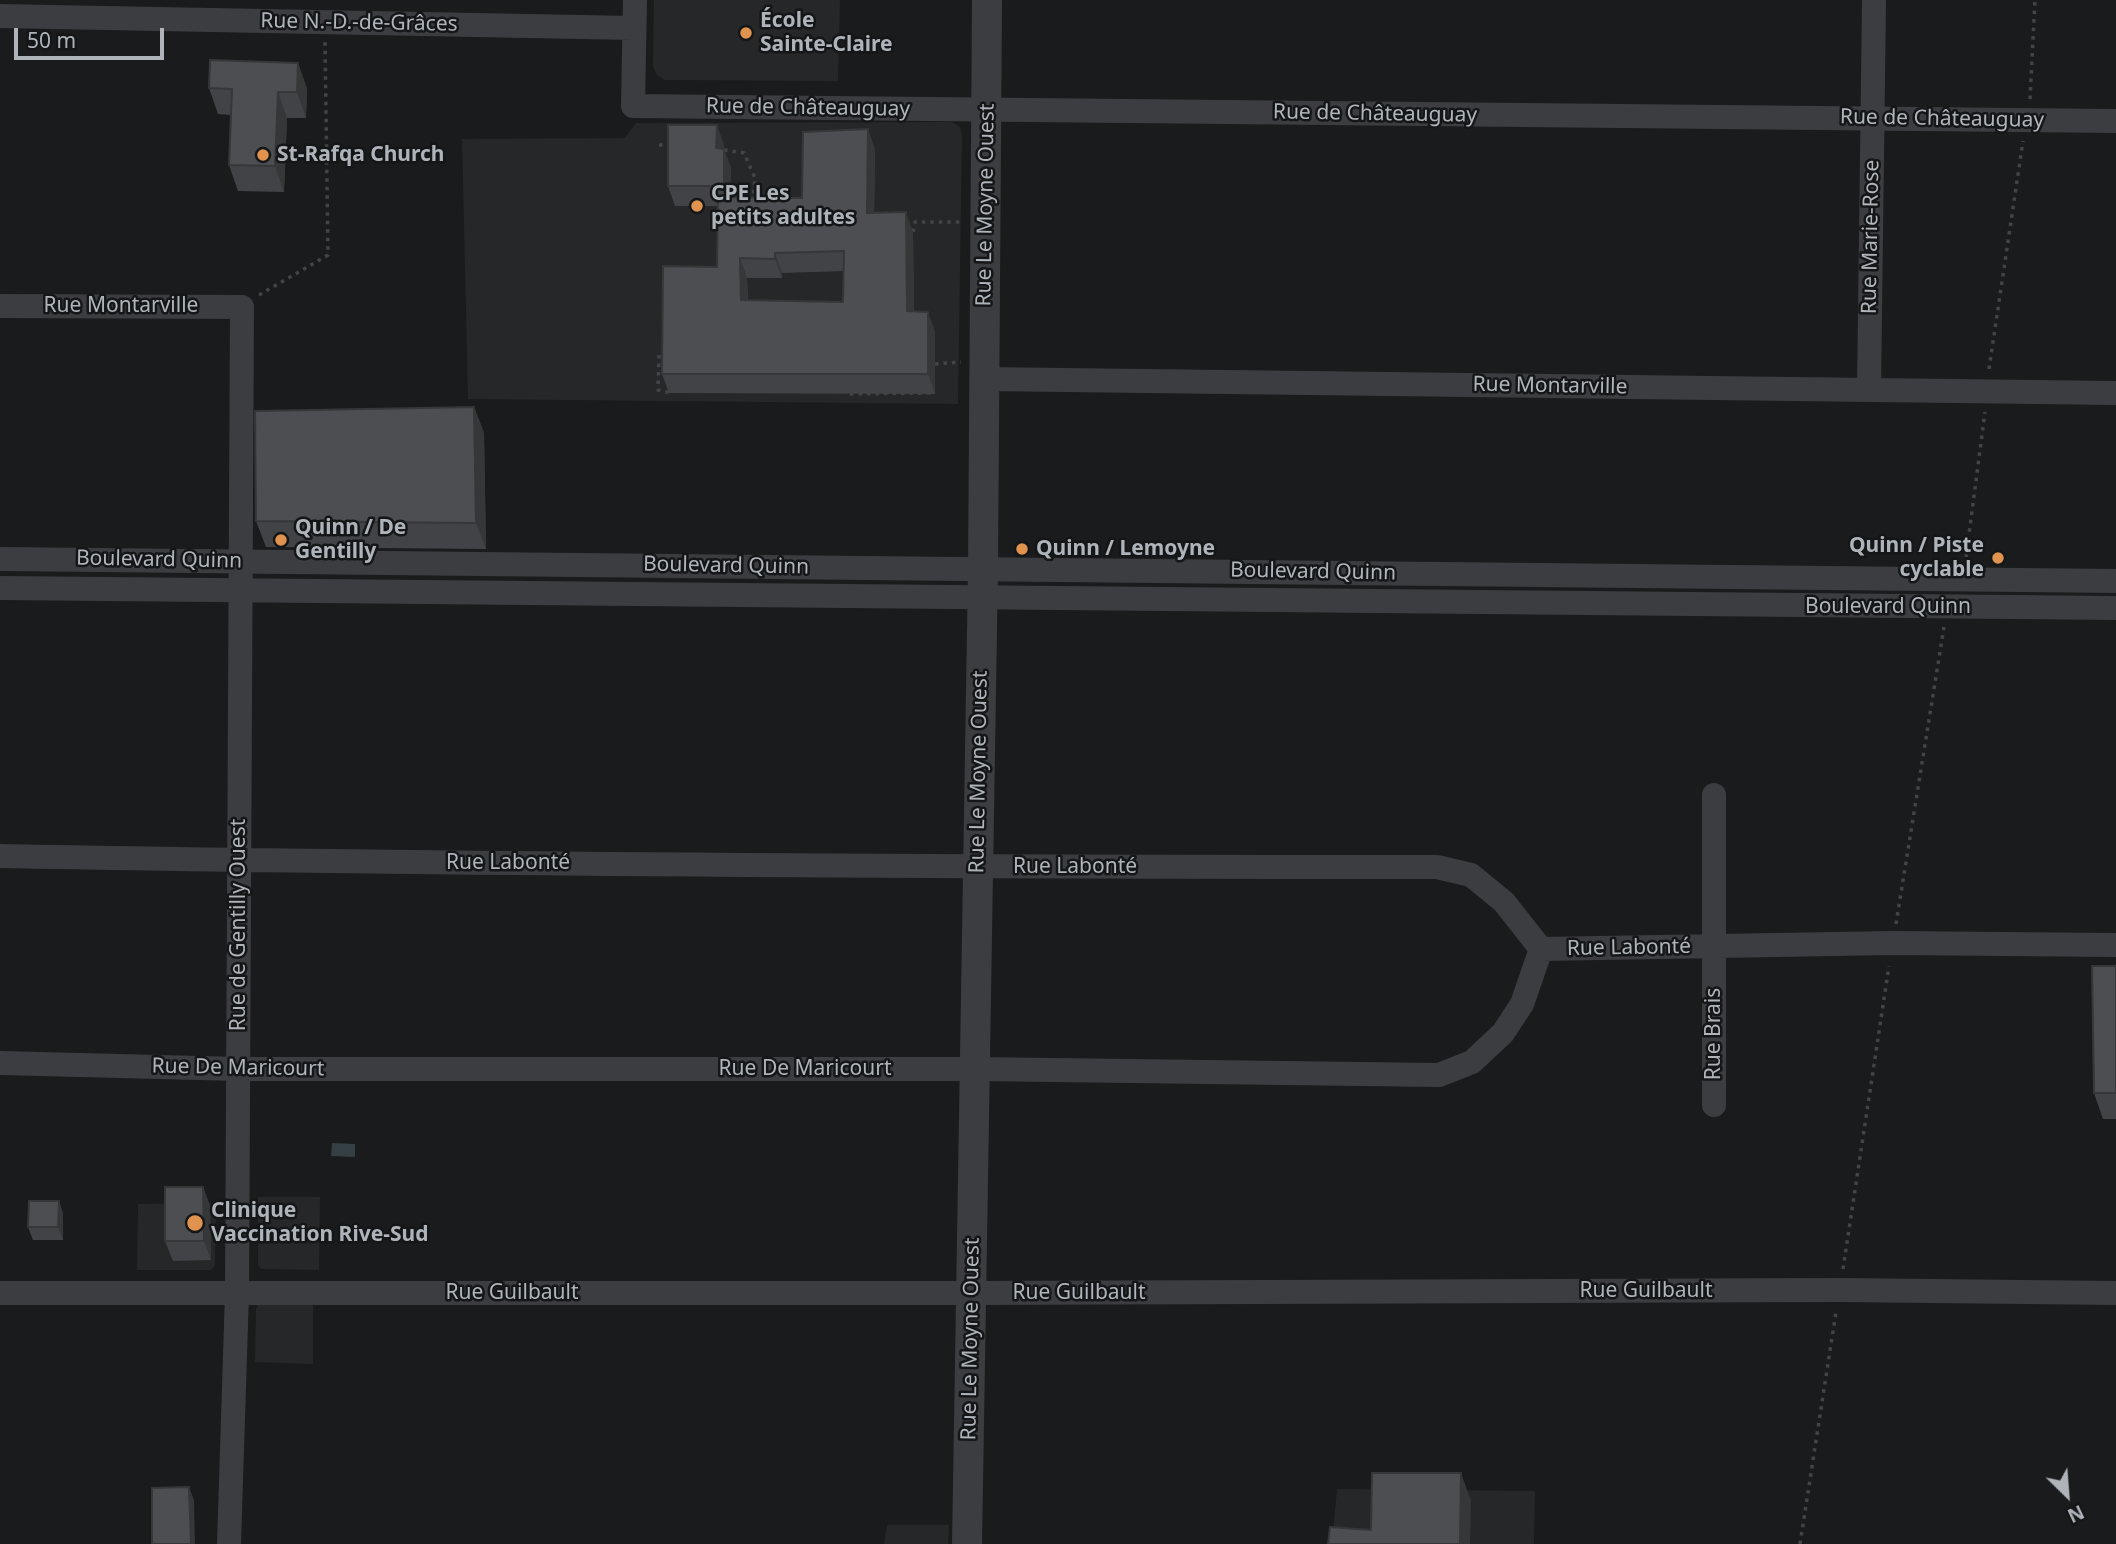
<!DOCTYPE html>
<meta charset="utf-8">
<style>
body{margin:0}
#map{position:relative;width:2116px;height:1544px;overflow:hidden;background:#1a1b1c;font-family:"Noto Sans",sans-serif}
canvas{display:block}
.north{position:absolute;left:2032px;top:1460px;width:70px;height:70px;-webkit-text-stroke:5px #151617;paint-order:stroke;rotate:155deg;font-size:19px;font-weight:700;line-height:28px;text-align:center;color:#aeb4ba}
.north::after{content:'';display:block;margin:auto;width:24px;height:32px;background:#aeb4ba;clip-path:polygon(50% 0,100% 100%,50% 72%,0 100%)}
.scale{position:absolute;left:14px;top:28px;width:150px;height:32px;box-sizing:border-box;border:4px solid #aeb4ba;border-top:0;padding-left:9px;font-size:21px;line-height:24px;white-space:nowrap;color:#aeb4ba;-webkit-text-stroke:5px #151617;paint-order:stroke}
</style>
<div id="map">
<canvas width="2116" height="1544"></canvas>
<div class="north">N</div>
<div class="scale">50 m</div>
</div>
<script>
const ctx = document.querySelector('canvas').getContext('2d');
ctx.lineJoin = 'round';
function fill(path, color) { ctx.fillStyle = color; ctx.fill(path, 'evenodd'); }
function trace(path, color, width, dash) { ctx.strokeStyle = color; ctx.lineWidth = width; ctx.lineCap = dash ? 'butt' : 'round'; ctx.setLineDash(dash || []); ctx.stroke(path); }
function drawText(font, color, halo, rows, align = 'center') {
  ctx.font = font + ' "Noto Sans",sans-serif'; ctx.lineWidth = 5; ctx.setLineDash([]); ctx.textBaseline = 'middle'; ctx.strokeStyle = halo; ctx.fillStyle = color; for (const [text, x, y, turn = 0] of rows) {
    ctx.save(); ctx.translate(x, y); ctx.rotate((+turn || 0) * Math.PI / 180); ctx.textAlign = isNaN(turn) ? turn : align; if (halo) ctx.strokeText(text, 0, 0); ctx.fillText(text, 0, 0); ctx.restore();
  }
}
const built = new Path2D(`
 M654,0H840L838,81L665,80L657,75L653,66Z
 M952,122L960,127L962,136L958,404L468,399L462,139L625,138L636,123Z
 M258,1197H320L319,1270L261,1269L258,1265Z
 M216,1203L215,1266L211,1270H137L138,1204Z
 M313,1301V1364L255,1362L256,1309L259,1302Z
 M1337,1489L1535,1491L1534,1544H1332Z
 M887,1525H949L948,1544H884Z`);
const water = new Path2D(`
 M332,1143L355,1144V1157L331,1156Z`);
const path = new Path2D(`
 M2030,99L2035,0
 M659,145H670
 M724,150L744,153L755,178L753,202
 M913,232L915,222H963
 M259,295L328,255L325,42
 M659,355L658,390L671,393
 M935,364L961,362
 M1989,369L2023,141
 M850,394L935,393
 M1966,557L1985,412
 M1896,924L1944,627
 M1843,1269L1889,966
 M1800,1544L1836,1312`);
const minor = new Path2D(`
 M635,0L633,106L2116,121
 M0,16L634,28
 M0,306L242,307L237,1293L229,1544
 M984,379L2116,393
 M1869,390L1874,0
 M0,559L2116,581
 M0,588L2116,608
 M0,856C479,865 958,867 1437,867L1471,875L1504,902L1541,949
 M1541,949L1893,943L2116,945
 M0,1063L239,1069H975L1439,1075L1472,1062L1503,1033L1522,1004L1541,949
 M1714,1105V795
 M0,1293H972L1840,1290L2116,1293`);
const tertiary = new Path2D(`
 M967,1544L983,569L987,0`);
const wall = new Path2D(`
 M298,63L307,89L306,118H287L284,192L238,191L229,165L231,115L218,114L209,88Z
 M724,145V149L731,168V198H802L875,149L874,213L913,232L914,311L935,331V394L669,393L662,374L717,267L718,206H675L668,186ZM844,271L843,302L748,300L747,278H782V273Z
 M474,407L484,433L486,549L266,547L256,521Z
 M2116,966V1119H2103L2094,1093Z
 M203,1187L210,1206L211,1260L173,1261L165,1241Z
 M59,1201L63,1214V1240H33L28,1227Z`);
const shadedWall = new Path2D(`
 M298,63L307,89L306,118L297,92Z
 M278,92L287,118L284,192L275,166Z
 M717,125L724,145L723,168L716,148Z
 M868,129L875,149L874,232L867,213Z
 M724,149L731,168V206L724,186Z
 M906,212L913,232L914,330L907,311Z
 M775,253L782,273V278L775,259Z
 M740,258L747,278L748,320L741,300Z
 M928,312L935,331V394L928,374Z
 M474,407L484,433L486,549L476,523Z
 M203,1187L210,1206L211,1260L204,1241Z
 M59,1201L63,1214V1240L58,1227Z
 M1461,1473L1471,1501L1470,1544H1460Z
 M189,1487L194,1500L195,1544H191Z`);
const building = new Path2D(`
 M210,60L298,63L297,92H278L275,166L229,165L232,89L209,88Z
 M668,125H717L716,148L724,149V186H668Z
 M868,129L867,213L906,212L907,311L928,312V374H662L663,266L717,267L718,197L802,198L803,132ZM844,251L843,302L741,300L740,258L775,259V253Z
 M474,407L476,523L256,521L255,411Z
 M2092,966H2116V1093H2094Z
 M165,1187H203L204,1241H165Z
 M29,1201H59L58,1227H28Z
 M1372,1473H1461L1460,1544H1328L1330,1527L1371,1530Z
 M189,1487L191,1544H152V1488Z`);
const markers = [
 [746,33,7,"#df934f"],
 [263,155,7,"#df934f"],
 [697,206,7,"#df934f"],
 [281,540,7,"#df934f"],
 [1022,549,7,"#df934f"],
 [1998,558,7,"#df934f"],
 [195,1223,9,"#df934f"]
];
const poiNames = [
 ["École",760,21],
 ["Sainte-Claire",760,45],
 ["St-Rafqa Church",277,155],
 ["CPE Les",711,194],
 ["petits adultes",711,218],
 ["Quinn / De",295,528],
 ["Gentilly",295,552],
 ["Quinn / Piste",1984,546,"right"],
 ["cyclable",1984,570,"right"],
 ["Quinn / Lemoyne",1036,549],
 ["Clinique",211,1211],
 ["Vaccination Rive-Sud",211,1235]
];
const streetNames = [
 ["Rue N.-D.-de-Grâces",359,23,1],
 ["Rue de Châteauguay",808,108,1],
 ["Rue de Châteauguay",1375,114,1],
 ["Rue de Châteauguay",1942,119,1],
 ["Rue Le Moyne Ouest",986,205,-89],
 ["Rue Marie-Rose",1871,237,-89],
 ["Rue Montarville",121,306],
 ["Rue Montarville",1550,386,1],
 ["Boulevard Quinn",159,560,1],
 ["Boulevard Quinn",726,566,1],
 ["Boulevard Quinn",1313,572,1],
 ["Boulevard Quinn",1888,607],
 ["Rue Le Moyne Ouest",979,772,-89],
 ["Rue Labonté",508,863],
 ["Rue Labonté",1075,867],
 ["Rue de Gentilly Ouest",239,925,-90],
 ["Rue Labonté",1629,948,-1],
 ["Rue Brais",1714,1034,-90],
 ["Rue De Maricourt",238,1068,1],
 ["Rue De Maricourt",805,1069],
 ["Rue Guilbault",1646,1291],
 ["Rue Guilbault",512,1293],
 ["Rue Guilbault",1079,1293],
 ["Rue Le Moyne Ouest",971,1339,-89]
];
fill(built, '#262729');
fill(water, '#354044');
trace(path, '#424548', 3.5, [3.5, 5]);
trace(minor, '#3c3d41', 24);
trace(tertiary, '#3c3d41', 30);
fill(wall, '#414346');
fill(shadedWall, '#353739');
fill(building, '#4c4e51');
trace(building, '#353739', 2);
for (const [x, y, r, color] of markers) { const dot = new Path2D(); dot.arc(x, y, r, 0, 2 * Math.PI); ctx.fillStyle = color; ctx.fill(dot); trace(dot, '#151617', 2.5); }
drawText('bold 21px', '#aeb4ba', '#151617', poiNames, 'left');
drawText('21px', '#aeb4ba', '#151617', streetNames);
</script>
